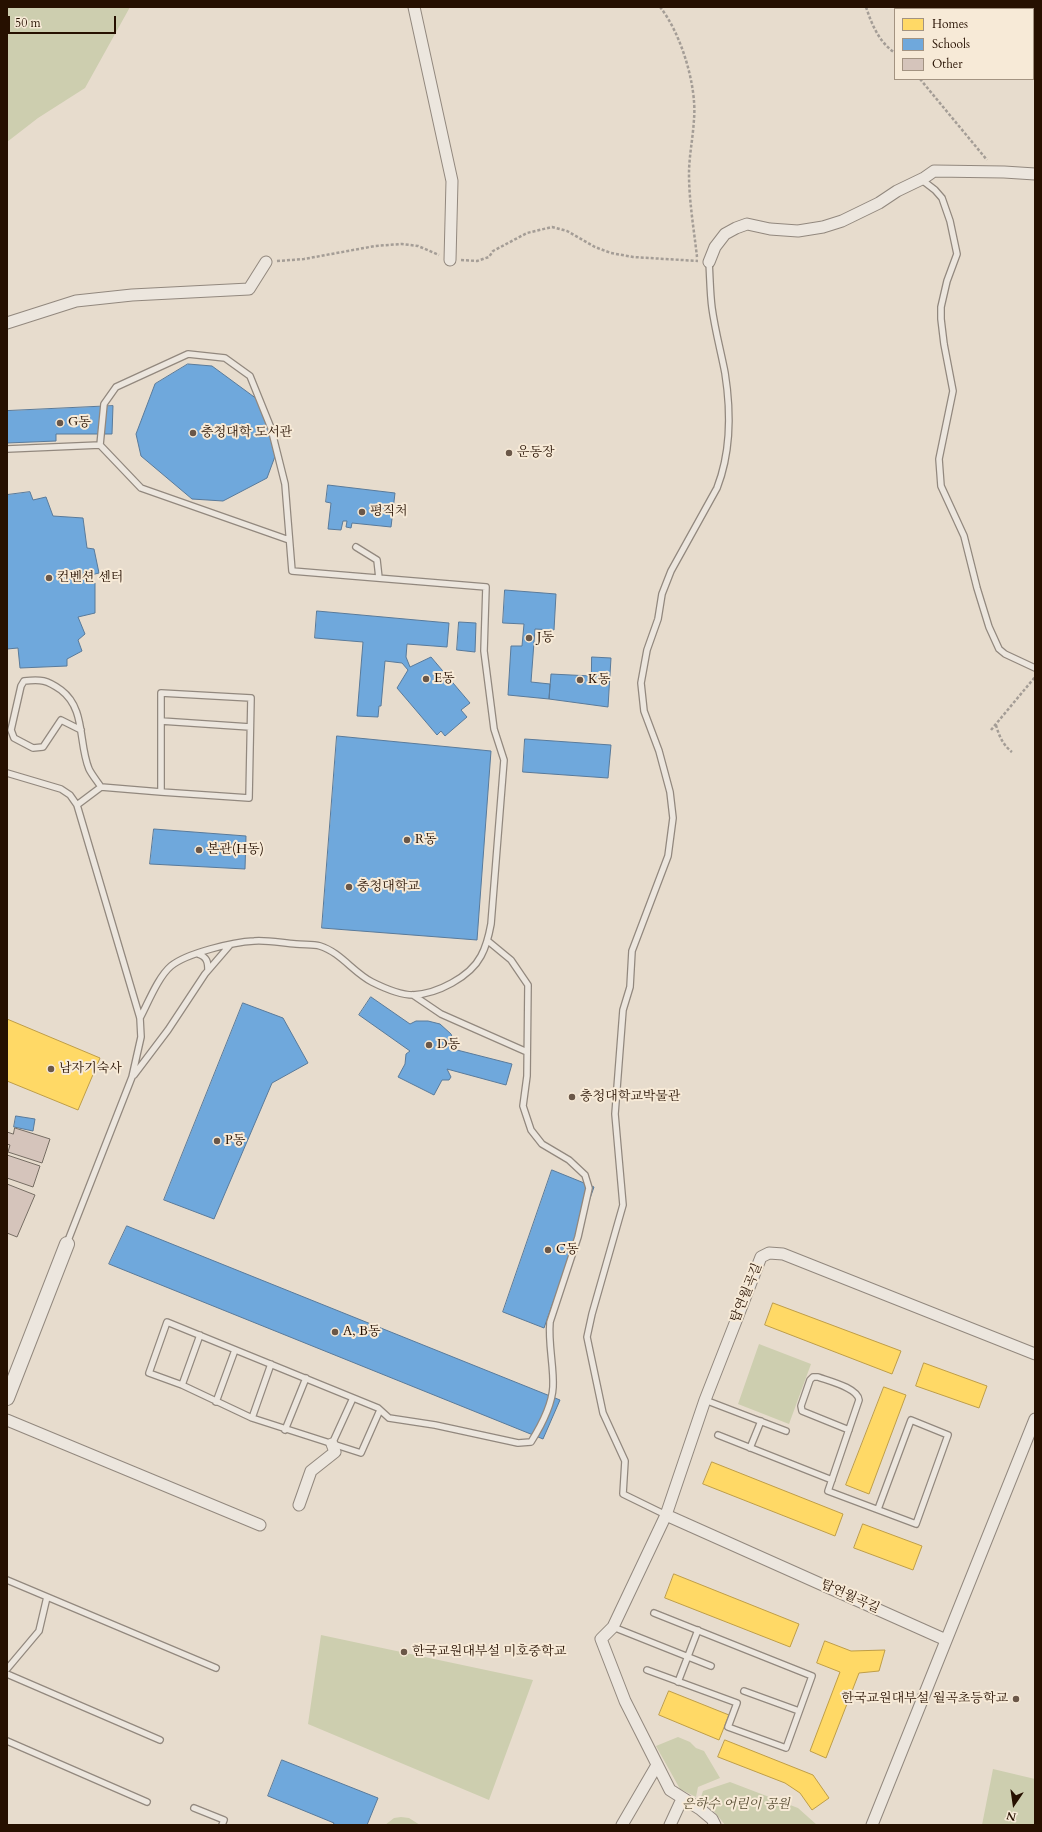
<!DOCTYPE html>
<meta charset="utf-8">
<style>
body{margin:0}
#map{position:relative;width:1042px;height:1832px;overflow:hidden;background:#e7dccd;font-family:Cardo,serif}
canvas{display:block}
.frame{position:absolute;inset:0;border:8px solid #261000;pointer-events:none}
.legend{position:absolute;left:894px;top:8px;width:140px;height:72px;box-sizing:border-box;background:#f7ead7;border:1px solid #a39381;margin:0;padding:5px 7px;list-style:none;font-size:12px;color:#261000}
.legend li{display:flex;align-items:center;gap:8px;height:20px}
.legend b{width:20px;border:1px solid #a39381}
.north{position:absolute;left:994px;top:1784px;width:40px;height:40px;-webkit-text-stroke:3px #f7ead7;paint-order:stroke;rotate:193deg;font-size:11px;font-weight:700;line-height:16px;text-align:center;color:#261000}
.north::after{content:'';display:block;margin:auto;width:14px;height:18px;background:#261000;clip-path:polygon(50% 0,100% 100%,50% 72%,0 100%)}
.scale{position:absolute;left:8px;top:16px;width:108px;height:18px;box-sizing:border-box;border:2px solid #261000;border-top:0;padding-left:5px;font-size:12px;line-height:14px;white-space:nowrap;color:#261000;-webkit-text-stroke:3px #f7ead7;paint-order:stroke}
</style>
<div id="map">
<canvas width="1042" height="1832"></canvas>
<div class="frame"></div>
<ul class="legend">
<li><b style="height:11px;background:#ffd966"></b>Homes</li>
<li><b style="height:11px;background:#6fa8dc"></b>Schools</li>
<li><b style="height:11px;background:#d5c4bb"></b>Other</li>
</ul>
<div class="north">N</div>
<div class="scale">50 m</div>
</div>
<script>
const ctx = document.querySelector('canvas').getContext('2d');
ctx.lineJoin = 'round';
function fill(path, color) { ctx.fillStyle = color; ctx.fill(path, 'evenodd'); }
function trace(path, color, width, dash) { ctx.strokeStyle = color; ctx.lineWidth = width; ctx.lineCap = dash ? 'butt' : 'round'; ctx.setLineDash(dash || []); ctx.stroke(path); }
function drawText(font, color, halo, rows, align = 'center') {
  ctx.font = font + ' Cardo,"Noto Serif KR",serif'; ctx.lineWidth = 4; ctx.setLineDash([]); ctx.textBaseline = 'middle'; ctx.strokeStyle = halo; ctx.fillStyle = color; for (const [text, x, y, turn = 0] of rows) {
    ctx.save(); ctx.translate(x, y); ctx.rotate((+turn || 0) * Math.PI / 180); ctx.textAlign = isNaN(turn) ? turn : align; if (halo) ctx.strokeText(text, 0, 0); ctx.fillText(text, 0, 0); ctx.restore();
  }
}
const green = new Path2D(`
 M7,7H130L85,88L38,118L7,142Z
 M759,1344L811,1364L789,1424L738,1404Z
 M321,1635L533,1680L489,1800L308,1724Z
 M678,1737L690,1742L696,1748L704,1751L720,1778L698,1787L696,1797L680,1789L656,1746Z
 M993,1769L1035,1779V1825H982Z
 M730,1782L798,1808L817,1825H725L710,1806L700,1800L703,1791Z
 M401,1817L409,1818L420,1825H385L394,1818Z`);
const homes = new Path2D(`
 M7,1019L100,1058L78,1110L7,1081Z
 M773,1303L901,1351L892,1374L765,1325Z
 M924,1363L987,1386L979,1408L916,1386Z
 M884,1387L906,1395L869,1494L846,1485Z
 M712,1462L843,1514L835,1536L703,1484Z
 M863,1524L922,1546L913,1570L854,1548Z
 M674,1574L799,1624L790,1647L665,1598Z
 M825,1641L851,1651L885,1650L879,1671L859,1673L826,1758L810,1751L840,1672L817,1663Z
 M669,1691L729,1715L719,1740L659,1715Z
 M725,1740L813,1775L829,1798L812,1810L800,1793L785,1783L718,1757Z`);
const schools = new Path2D(`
 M188,364L212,366L261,402L277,451L267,478L223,501L192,499L141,456L136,434L155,384Z
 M113,406L112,434H56V441L7,443V411Z
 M328,485L395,493L391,527L352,523L351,528L346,527L347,521H343L341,530L328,529L331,503L326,502Z
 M30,492L33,500L46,497L53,516L83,518L87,548L94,549L99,573L91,575V582L95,583V613L78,617L85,634L78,640L82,651L67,659V666L20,668L18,648L7,649V495Z
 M505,590L556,594L554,630L535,629L531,682L550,684L549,699L508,695L511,646H522L524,624L503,623Z
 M317,611L449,623L447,647L407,644L406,657L410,667L431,657L470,703L461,710L467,717L445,736L441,731L437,735L397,688L408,670L402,663L385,661L381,706H379L378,717L357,716L363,642L315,638Z
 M459,622L476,623L475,652L457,650Z
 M592,657L611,658L608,707L549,699L551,674L591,676Z
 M337,736L491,751L477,940L322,928Z
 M525,739L611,745L608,778L523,772Z
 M154,829L246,836L245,869L150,864Z
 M371,997L410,1024L416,1021H428L440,1024L451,1034L457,1050L512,1064L506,1085L447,1069L451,1077L449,1080H442L434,1095L398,1077L405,1064L406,1054L410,1051L359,1015Z
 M243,1003L283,1018L308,1063L272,1083L214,1219L164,1200Z
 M16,1116L35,1119L33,1131L14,1127Z
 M552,1170L594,1187L544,1328L503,1312Z
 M127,1226L560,1400L543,1439L109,1264Z
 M282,1760L378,1798L367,1825H333L334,1823L268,1796Z`);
const building = new Path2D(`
 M15,1128L50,1139L42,1163L8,1152L10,1145L7,1144V1132L13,1134Z
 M7,1155L40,1166L33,1187L7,1178Z
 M7,1184L35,1195L17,1237L7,1233Z`);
const path = new Path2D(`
 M660,7C681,33 697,86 694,119C693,138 689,156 689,174C689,201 694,230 697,257
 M866,7C872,25 879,42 895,53
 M1024,7L1026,9
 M1033,19L1035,22
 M920,79L987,160
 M461,260L477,261L489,257L493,251L527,233L552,227L567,231L595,247L611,253L633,257L698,261
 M277,261L304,259L375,246L402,244L418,246L439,255
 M996,725C999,736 1003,745 1012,752
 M991,730L1035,677`);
const service = new Path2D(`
 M922,180L935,190L942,198L950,221L957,254L947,281L941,307V319L944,344L953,391L939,459L941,486L964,536L977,588L989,627L999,649L1005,654L1035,668
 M100,445L141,488L289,540
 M7,449L100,445L104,404L116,387L188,354L225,358L250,376L271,428L285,484L292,571L486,587L484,651L494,729L504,760L491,924C489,935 487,945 481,956C470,977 437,994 413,995C399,995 384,988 372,982C354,973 340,952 320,946C313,944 304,945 296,944C282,943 268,940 254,941C233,942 187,953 171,966C158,977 148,1003 140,1018
 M356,547L377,560L379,578
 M161,721L250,727
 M81,730L61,720L43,747L33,748L14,738L11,730L21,686L24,681C41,679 47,680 61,690C86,709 78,742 89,769C92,775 97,781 101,787
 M7,773L61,789L70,795L77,805L140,1018L141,1037L132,1077L67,1243
 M77,805L101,787L161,792V693L251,698L249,798L161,792
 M198,954C207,957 208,962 208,970
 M413,995L441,1014L527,1052
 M134,1075L168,1030L205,974L230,945
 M182,1385L200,1335
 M705,1400L786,1431
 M216,1402L235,1350
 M380,1410L361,1453L252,1418L182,1385L149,1373L167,1322L378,1408L389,1418L435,1425L518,1443L531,1442C541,1426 552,1406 553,1387C554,1366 548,1344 550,1322L578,1237L589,1188L585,1175L569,1160L542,1144L531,1130L523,1106L527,1076L528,985L511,960L488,941
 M252,1418L271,1364
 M285,1430L306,1378
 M849,1430L802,1411L801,1406L810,1380L813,1377H818C829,1381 858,1388 859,1400L828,1491L916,1524L948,1435L911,1420L878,1509
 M718,1435L832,1480
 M332,1444L353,1398
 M750,1448L761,1421
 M666,1515L623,1494L625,1461L603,1413L587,1337L592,1314L623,1205L615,1114L623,1010L630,987L632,951L668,856L673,818L670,792L659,751L644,711L641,683L647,650L658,619L662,594L671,571L717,488C731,452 731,411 725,373C721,352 715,330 712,308C710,293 710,277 709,262
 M7,1580L216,1668
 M613,1627L711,1666
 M7,1669L39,1631L47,1597
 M647,1670L737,1703L728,1727L786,1748L812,1676L654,1613
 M7,1674L160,1740
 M678,1682L698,1630
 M744,1691L799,1711
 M7,1741L147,1802
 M194,1808L224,1820L222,1825`);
const minor = new Path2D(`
 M414,7L452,181L450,260
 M709,262L715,247L725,234L736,228L747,224L770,229L798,231L823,227L842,221L879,203L897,191L924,178L934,171L1004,172L1035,174
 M7,323L76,301L132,295L249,289L266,262
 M7,1420L260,1525
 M299,1505L311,1471L335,1452L332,1444
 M666,1515L946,1640
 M622,1825L657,1765
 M670,1825L682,1799
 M715,1825L712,1819L700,1809L670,1790L625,1701L601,1639L613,1627L666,1515L705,1400L761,1257L769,1253L783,1254L1035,1354
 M872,1825L1035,1419`);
const tertiary = new Path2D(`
 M7,1398L67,1244`);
const markers = [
 [60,423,4,"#6a5748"],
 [193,433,4,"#6a5748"],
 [509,453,4,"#6a5748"],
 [362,512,4,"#6a5748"],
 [49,578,4,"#6a5748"],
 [529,638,4,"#6a5748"],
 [426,679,4,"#6a5748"],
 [580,680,4,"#6a5748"],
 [407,840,4,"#6a5748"],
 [199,850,4,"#6a5748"],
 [349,887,4,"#6a5748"],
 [429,1045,4,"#6a5748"],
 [51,1069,4,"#6a5748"],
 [572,1097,4,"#6a5748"],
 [217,1141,4,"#6a5748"],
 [548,1250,4,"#6a5748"],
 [335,1332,4,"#6a5748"],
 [404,1652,4,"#6a5748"],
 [1016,1699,4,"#6a5748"]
];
const poiNames = [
 ["G동",68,423],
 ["충청대학 도서관",201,433],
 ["운동장",517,453],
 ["평직처",370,512],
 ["컨벤션 센터",57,578],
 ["J동",537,638],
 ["E동",434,679],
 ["K동",588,680],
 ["R동",415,840],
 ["본관(H동)",207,850],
 ["충청대학교",357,887],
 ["D동",437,1045],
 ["남자기숙사",59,1069],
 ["충청대학교박물관",580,1097],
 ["P동",225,1141],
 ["C동",556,1250],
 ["A, B동",343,1332],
 ["한국교원대부설 미호중학교",412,1652],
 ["한국교원대부설 월곡초등학교",1008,1699,"right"]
];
const streetNames = [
 ["탑연월곡길",747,1293,-68],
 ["탑연월곡길",850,1597,24]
];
const parkNames = [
 ["은하수 어린이 공원",736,1805]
];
fill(green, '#cdceaf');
fill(homes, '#ffd966');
trace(homes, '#be9d47', 1);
fill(schools, '#6fa8dc');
trace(schools, '#597a9a', 1);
fill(building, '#d5c4bb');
trace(building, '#766d63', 1);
trace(service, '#92887e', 8);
trace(minor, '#92887e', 13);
trace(tertiary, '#92887e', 16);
trace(path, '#a49d96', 2.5, [3, 2]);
trace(service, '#ece6de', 5.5);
trace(minor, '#ece6de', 11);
trace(tertiary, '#ece6de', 14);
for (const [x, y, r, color] of markers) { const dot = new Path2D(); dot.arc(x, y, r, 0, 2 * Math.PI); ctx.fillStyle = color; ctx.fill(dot); trace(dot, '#f7ead7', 1.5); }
drawText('13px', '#261000', '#f7ead7', poiNames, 'left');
drawText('13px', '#261000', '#f7ead7', streetNames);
drawText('italic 13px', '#594e34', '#f7ead7', parkNames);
</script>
